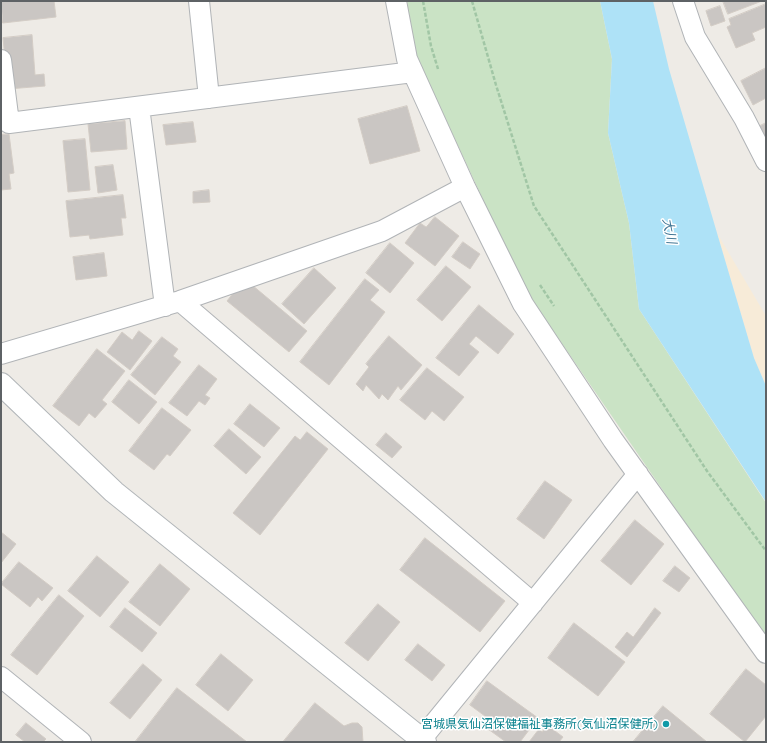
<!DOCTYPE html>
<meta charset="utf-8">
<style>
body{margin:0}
#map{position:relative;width:767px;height:743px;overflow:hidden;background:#eeebe6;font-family:Quicksand,sans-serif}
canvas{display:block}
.frame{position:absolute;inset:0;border:2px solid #5e6265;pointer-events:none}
</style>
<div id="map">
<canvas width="767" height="743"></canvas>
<div class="frame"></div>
</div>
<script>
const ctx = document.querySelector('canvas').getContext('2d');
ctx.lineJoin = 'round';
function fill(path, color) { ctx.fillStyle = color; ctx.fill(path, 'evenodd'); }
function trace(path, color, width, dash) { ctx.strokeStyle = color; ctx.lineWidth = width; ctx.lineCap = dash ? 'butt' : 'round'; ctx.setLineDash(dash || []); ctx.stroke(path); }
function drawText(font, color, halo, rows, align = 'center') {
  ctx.font = font + ' Quicksand,"Noto Sans JP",sans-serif'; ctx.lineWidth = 3; ctx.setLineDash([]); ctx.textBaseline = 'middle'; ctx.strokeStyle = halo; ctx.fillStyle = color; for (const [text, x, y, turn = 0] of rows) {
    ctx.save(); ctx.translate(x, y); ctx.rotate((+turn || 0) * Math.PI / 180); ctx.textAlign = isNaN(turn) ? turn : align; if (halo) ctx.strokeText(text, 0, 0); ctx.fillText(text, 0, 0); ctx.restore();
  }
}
const green = new Path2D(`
 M407,1H600L612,59L608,133L629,223L639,309L766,503V640L525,290L414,51Z`);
const sand = new Path2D(`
 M717,233L766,316V386L754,358Z`);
const water = new Path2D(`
 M600,1H653L669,69L717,233L754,358L766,386V502L639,309L629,223L608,133L612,59Z`);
const building = new Path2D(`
 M1,1H54L56,17L3,23Z
 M723,1H762L728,14Z
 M766,4V27L752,33L755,40L736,48L727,27L731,25L729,19Z
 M720,6L725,21L711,26L706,11Z
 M32,35L35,75L44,74L45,86L8,89L3,38Z
 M766,68V98L753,105L741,81Z
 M407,106L420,151L370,164L358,119Z
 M125,121L127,149L91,152L88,124Z
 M193,122L196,142L166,145L163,125Z
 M766,123V138L760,126Z
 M9,134L14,173L9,174L11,189L1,190V135Z
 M85,139L90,190L68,192L63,141Z
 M113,165L117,190L98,193L95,167Z
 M209,190L210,202L193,203V192Z
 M123,195L126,218H121L123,235L90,239L89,235L70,237L66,201Z
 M435,217L459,236L435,266L405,243L420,223L426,227Z
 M463,242L480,254L470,269L452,257Z
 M390,243L414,263L390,293L366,273Z
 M104,253L107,276L76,280L73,257Z
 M446,266L471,287L442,321L417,300Z
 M314,268L336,288L304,324L282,304Z
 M365,279L379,290L370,300L385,312L329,385L300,362Z
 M252,285L307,331L289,352L227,301L238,287Z
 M479,305L514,334L498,354L476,336L469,344L479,352L459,376L436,358Z
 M139,331L152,341L130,370L107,352L122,332L132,340Z
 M389,336L422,365L401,390L398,386L388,400L382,394L379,399L366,385L363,391L356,384L369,367L366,364Z
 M162,337L178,349L173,356L181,362L155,395L131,375Z
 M97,349L125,371L102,400L107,404L95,418L89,413L79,426L53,406Z
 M199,365L217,379L205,395L210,398L205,405L199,401L187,416L169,403Z
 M427,368L464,397L444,421L432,411L425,420L400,400Z
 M129,380L157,402L139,424L112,402Z
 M250,404L280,428L264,447L234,424Z
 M162,408L191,430L170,456L167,454L154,470L129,451Z
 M229,429L261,457L246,474L214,446Z
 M307,432L328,449L260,535L233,513L295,436L300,440Z
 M386,433L402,447L392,458L376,445Z
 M545,481L572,500L544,539L517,519Z
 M635,520L664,544L631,585L601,561Z
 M1,532L16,544L1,563Z
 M425,538L505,601L480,632L400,570Z
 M97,556L129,582L100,617L68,591Z
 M19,562L53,588L42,601L38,597L30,607L1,584Z
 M160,564L190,589L160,626L129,602Z
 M675,566L690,578L679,592L663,581Z
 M59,595L84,616L37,675L11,655Z
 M378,604L400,622L368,661L345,643Z
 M125,608L157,633L142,652L110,627Z
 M655,608L661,613L627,657L615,647L627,632L633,637Z
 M574,623L625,662L598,696L548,658Z
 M418,644L445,665L432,681L405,660Z
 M221,654L253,680L228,711L196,685Z
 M143,664L162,680L130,719L110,703Z
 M746,669L766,685V716L745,742L710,714Z
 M487,681L538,718L520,742H506L488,729L493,722L470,705Z
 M177,688L247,742H137L136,741Z
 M315,703L344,726L352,723H358L362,727L363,742H283Z
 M663,706L707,742H633Z
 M26,723L46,739L43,742H25L16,735Z
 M547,725L563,737L559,742H529L539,729L542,732Z`);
const path = new Path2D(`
 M423,1L431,46L438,69
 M472,1L496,85L534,206L707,471L766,551
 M540,285L554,306`);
const street = new Path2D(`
 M199,1L209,98
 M396,1L407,59L465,187L523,304L613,440L766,653
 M683,1L695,37L744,118L766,161
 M1,60L9,123L413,72
 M139,107L165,306
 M180,301L533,603
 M1,354L180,301L382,231L465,187
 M1,677L81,742
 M419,742L638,474`);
const secondary = new Path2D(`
 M1,384L114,492L425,742`);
const markers = [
 [666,724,4,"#0f9aa8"]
];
const cultureNames = [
 ["宮城県気仙沼保健福祉事務所(気仙沼保健所)",658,724]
];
const waterNames = [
 ["大川",669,231,79]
];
fill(green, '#cae3c5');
fill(sand, '#f7ebd8');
fill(water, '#aee2f7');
fill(building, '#cac6c3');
trace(building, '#d3ccc5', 1);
trace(street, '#b1b4b7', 22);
trace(secondary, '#b2b6b9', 24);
trace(path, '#a1c6a5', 2.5, [4, 2]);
trace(street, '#fff', 20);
trace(secondary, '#fff', 22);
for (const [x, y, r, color] of markers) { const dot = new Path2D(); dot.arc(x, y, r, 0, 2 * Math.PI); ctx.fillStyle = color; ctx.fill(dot); trace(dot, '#fff', 1.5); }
drawText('12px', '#0d838f', '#fff', cultureNames, 'right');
drawText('italic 13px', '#457997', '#fff', waterNames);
</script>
